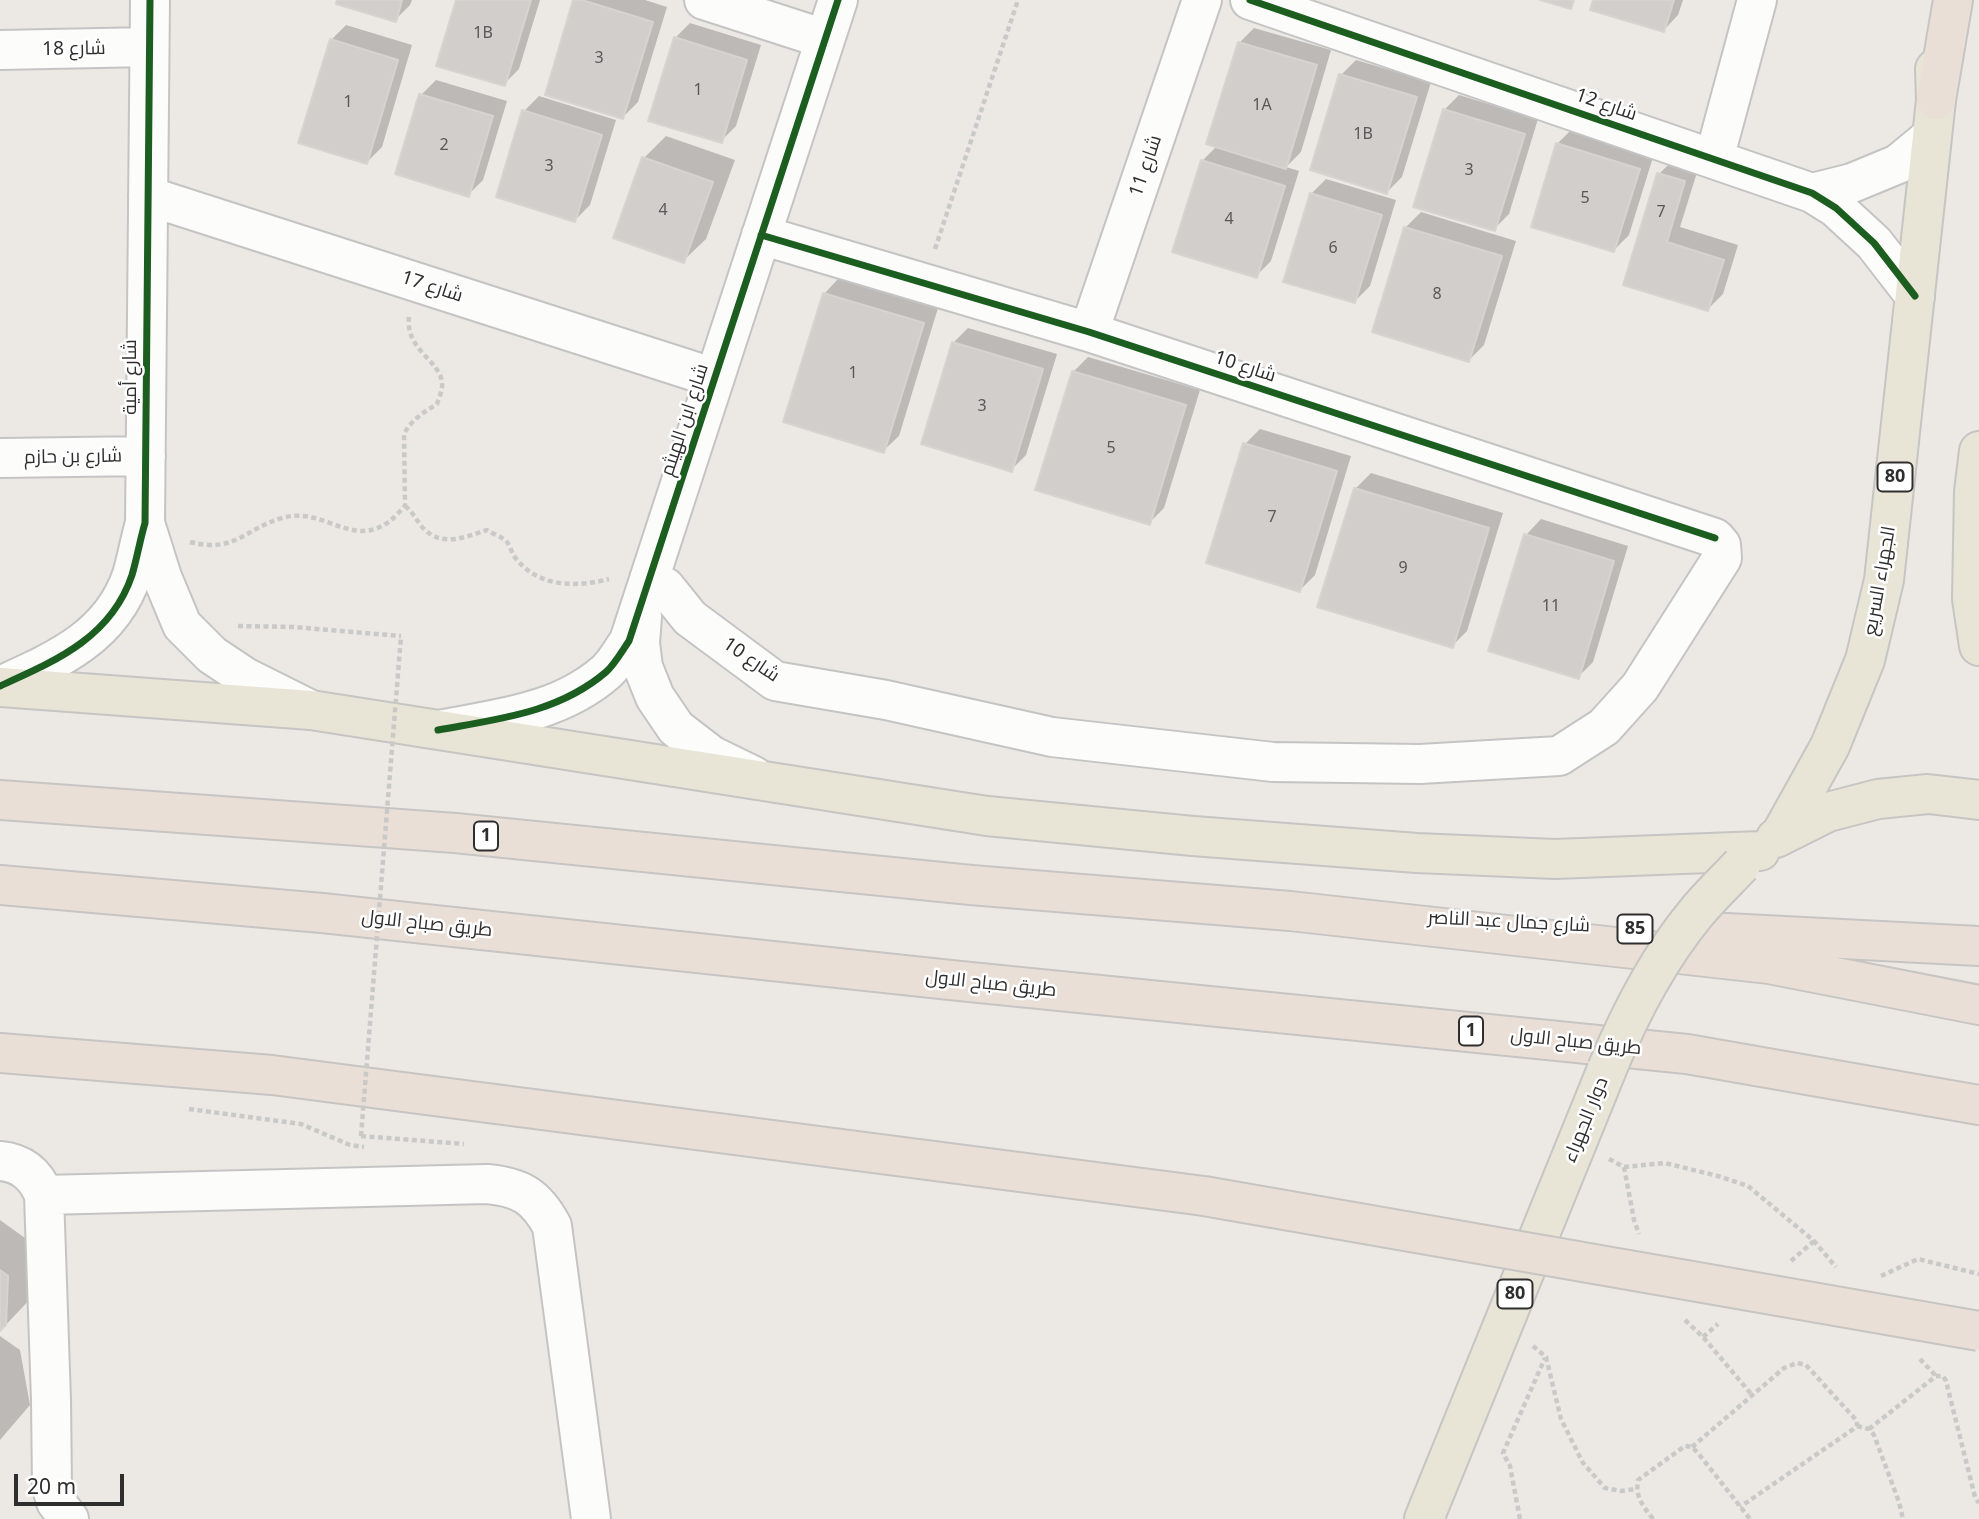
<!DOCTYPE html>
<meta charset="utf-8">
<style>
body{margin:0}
#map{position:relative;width:1979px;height:1519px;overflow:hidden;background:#ece8e4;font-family:"Noto Sans",sans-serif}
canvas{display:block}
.scale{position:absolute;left:14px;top:1474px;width:110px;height:32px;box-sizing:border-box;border:4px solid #2e2e2e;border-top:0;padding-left:9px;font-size:21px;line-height:24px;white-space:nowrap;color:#2e2e2e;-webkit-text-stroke:5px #fff;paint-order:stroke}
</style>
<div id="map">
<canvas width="1979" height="1519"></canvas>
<div class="scale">20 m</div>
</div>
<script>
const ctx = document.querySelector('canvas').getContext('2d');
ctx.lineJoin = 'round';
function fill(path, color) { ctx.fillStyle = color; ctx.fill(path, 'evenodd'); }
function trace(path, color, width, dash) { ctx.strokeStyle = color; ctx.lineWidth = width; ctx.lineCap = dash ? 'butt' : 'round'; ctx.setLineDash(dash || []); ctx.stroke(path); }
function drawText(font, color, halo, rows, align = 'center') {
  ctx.font = font + ' "Noto Sans",Cairo,sans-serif'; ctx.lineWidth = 5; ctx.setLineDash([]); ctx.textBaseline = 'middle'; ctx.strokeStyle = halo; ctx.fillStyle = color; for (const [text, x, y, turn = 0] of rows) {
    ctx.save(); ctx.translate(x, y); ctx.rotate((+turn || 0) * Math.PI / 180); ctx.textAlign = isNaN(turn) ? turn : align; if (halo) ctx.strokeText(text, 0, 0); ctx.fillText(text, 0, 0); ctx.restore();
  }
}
const shadow = new Path2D(`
 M339,0H412L410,5L395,20Z
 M458,0H540L519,69L504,84Z
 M575,0H645L667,7L638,102L623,117Z
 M1595,0H1683L1678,15L1663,31Z
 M690,23L761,45L736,126L721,141L675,38Z
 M346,25L412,45L382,147L367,162L331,40Z
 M1254,28L1331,50L1301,152L1286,167L1299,171L1271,261L1256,276L1202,161L1217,146L1239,43Z
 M1356,60L1431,82L1402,177L1387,192L1341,75Z
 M436,80L507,101L483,180L468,195L421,95Z
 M1459,95L1538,119L1509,214L1494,229L1444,110Z
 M539,96L616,120L590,205L575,220L524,111Z
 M1572,129L1654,154L1629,235L1614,250L1557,144Z
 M666,136L735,160L706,239L683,261L644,158Z
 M1674,159L1699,166L1680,227L1738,245L1723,294L1708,309L1626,284L1659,174Z
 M1326,179L1396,200L1370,286L1355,301L1311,194Z
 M1421,212L1516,241L1484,345L1469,360L1374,331L1406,227Z
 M839,278L938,308L899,436L883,451L824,294Z
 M968,328L1057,354L1026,455L1011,470L953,343Z
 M1088,357L1200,390L1164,508L1149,523L1073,372Z
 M1260,429L1351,456L1315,575L1300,590L1245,444Z
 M1371,473L1503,513L1467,631L1452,646L1319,606L1356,488Z
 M1541,519L1628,546L1593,662L1578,677L1490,650L1526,535Z
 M0,1220L36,1246L35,1294L0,1331Z
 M0,1336L20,1350L30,1405L0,1440Z`);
const building = new Path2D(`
 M337,0H402L396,22L336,4Z
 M456,0H531L505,86L436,66Z
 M573,0H582L653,22L623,119L545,95Z
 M1540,0H1574L1571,9Z
 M1593,0H1674L1664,32L1590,10Z
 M674,37L747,60L722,143L648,121Z
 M330,39L398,60L367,164L298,143Z
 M1238,42L1317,65L1286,169L1206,144Z
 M1339,74L1417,97L1387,194L1310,170Z
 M419,94L493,116L469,197L395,174Z
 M1443,109L1525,134L1495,231L1413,207Z
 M522,110L602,135L575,222L496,197Z
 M1556,143L1640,169L1614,252L1531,227Z
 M642,157L713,182L684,263L613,238Z
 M1201,160L1285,186L1257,278L1172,252Z
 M1657,173L1685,181L1667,242L1724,260L1708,311L1623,285Z
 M1310,193L1382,215L1355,303L1283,282Z
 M1404,227L1502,256L1469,362L1372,332Z
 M823,293L924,323L884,453L783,422Z
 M952,342L1043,369L1012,472L921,444Z
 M1072,371L1186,405L1150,525L1035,490Z
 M1243,443L1337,471L1300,592L1206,563Z
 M1354,488L1489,528L1453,648L1317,607Z
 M1524,534L1614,561L1579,679L1488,651Z
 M0,1270L8,1276L6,1325L0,1331Z`);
const path = new Path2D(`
 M935,249L1018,0
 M405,506C414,513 416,520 423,528C442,548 465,537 487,530C493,534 502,537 506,541C510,545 511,551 514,556C536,587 575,588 609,579
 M190,542C237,554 245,527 286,517C325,508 353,549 390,521C395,517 400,511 405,506L404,434C411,420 424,412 437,404C439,397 443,390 442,382C439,360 405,349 409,317
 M238,626L293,627L401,636
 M189,1109L301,1124L350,1145L364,1147
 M361,1136L464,1144
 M1609,1159L1624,1167L1665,1163L1718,1176L1748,1186L1814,1241L1836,1267
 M1624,1167L1634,1220L1639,1234
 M1791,1261L1814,1241
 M1881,1276L1918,1259L1979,1274
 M1685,1320L1703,1337L1752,1395
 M1703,1337L1718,1324
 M1533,1346L1546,1357L1561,1419L1583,1463L1605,1488L1621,1491L1636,1489
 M1920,1359L1936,1376
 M1857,1426L1869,1429L1874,1435L1899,1502L1903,1519
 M1869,1429L1936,1376H1943L1946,1381L1975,1497L1979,1503
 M1692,1447L1784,1368L1797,1363L1806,1365L1857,1421V1426L1852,1430L1740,1507
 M1520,1519L1510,1466L1503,1453L1545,1358
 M1653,1519C1643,1506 1635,1497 1638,1480L1685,1446L1692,1447L1698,1453L1750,1519`);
const minor = new Path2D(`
 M704,0L825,39
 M1250,0L1812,193L1836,208L1874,243L1915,296
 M0,50L149,47
 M1714,159L1757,0
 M1812,193L1852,183L1898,164L1932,136
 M148,196L715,378
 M1089,332L1202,0
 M0,458L146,456
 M145,523L162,577L182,625L212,655L245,677L311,710
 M649,579L665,587L690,618L775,681L886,700L1052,737L1273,762L1420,764L1559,756L1604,727L1640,687L1722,558L1721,545L1715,538L1089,332L761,235
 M642,616L640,643L643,667L655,697L676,728L711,755L754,776
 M0,686C55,661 111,638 132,575C137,558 140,540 145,523L150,0
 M444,729C502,718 560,712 606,672C615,664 622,651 629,641L838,0
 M0,1161C22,1163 36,1175 44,1195L51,1400L52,1488L56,1502L69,1519
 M44,1195L487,1184C520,1187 536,1196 552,1226L591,1519`);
const major = new Path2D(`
 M1979,451L1974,492L1972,599L1979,646
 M0,687L311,710L987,816L1193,836L1417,853L1555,859L1760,851
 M1781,834L1830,746L1865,660L1884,580L1936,100L1935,69
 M1776,838L1828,812L1878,799L1928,794L1979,800
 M1424,1519L1607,1069`);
const highway = new Path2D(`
 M1936,100L1953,0
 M0,800L455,833L971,885L1290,911L1769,964L1979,1005
 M0,885L322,913L960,981L1687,1054L1979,1105
 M1687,931L1979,946
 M0,1053L272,1075L1204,1196`);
const pathBridge = new Path2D(`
 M361,1136L401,636`);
const majorBridge = new Path2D(`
 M1607,1069C1630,1013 1658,959 1696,913C1710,896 1726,881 1741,865`);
const highwayBridge = new Path2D(`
 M1204,1196L1979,1331`);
const cycleway = new Path2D(`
 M1250,0L1812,193L1836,208L1874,243L1915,296
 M761,235L1089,332L1715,538
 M0,686C55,661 111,638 132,575C137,558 140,540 145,523L150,0
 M438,730C498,719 558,713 606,672C615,664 622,651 629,641L838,0`);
const numberNames = [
 ["1B",483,33],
 ["3",599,58],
 ["1",698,90],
 ["1",348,102],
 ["1A",1262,105],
 ["1B",1363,134],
 ["2",444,145],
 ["3",549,166],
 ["3",1469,170],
 ["5",1585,198],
 ["4",663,210],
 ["7",1661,212],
 ["4",1229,219],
 ["6",1333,248],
 ["8",1437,294],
 ["1",853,373],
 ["3",982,406],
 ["5",1111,448],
 ["7",1272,517],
 ["9",1403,568],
 ["11",1551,606]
];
const shields = [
 [1895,477,35],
 [486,836,24],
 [1635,929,35],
 [1471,1031,24],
 [1515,1294,35]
];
const shieldNames = [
 ["80",1895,477],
 ["1",486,836],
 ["85",1635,929],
 ["1",1471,1031],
 ["80",1515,1294]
];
const streetNames = [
 ["شارع 18",74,49,-1],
 ["شارع 12",1606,105,19],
 ["شارع 11",1146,166,-71],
 ["شارع 17",432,287,18],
 ["شارع 10",1245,367,18],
 ["شارع أمية",131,377,-90],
 ["شارع ابن الهيثم",685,420,-72],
 ["شارع بن حازم",73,457,-1],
 ["الجهراء السريع",1880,581,-80],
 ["شارع 10",751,660,34],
 ["شارع جمال عبد الناصر",1509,922,3],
 ["طريق صباح الاول",427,924,6],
 ["طريق صباح الاول",991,984,6],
 ["طريق صباح الاول",1576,1042,6],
 ["دوار الجهراء",1586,1120,-68]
];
fill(shadow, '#0003');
fill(building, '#d1cecb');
trace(building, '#d7d4d0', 2);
trace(minor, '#c5c4c5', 42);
trace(major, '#c6c5c4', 42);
trace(highway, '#c6c5c4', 42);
trace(path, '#c9c9c8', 4.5, [5, 3.5]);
trace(minor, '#fcfcfb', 38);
trace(major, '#e8e4d6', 38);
trace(highway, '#eadfd6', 38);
trace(majorBridge, '#c6c5c4', 42, []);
trace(highwayBridge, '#c6c5c4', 42, []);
trace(pathBridge, '#c9c9c8', 4.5, [5, 3.5]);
trace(majorBridge, '#e8e4d6', 38);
trace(highwayBridge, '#eadfd6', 38);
trace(cycleway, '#1b5e20', 7);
drawText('16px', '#585857', null, numberNames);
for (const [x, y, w] of shields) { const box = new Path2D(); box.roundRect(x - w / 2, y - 14.5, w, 29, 5); ctx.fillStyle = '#fff'; ctx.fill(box); trace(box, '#2e2e2e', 2); }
drawText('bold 18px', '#2e2e2e', null, shieldNames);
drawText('19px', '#2e2e2e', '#fff', streetNames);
</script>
